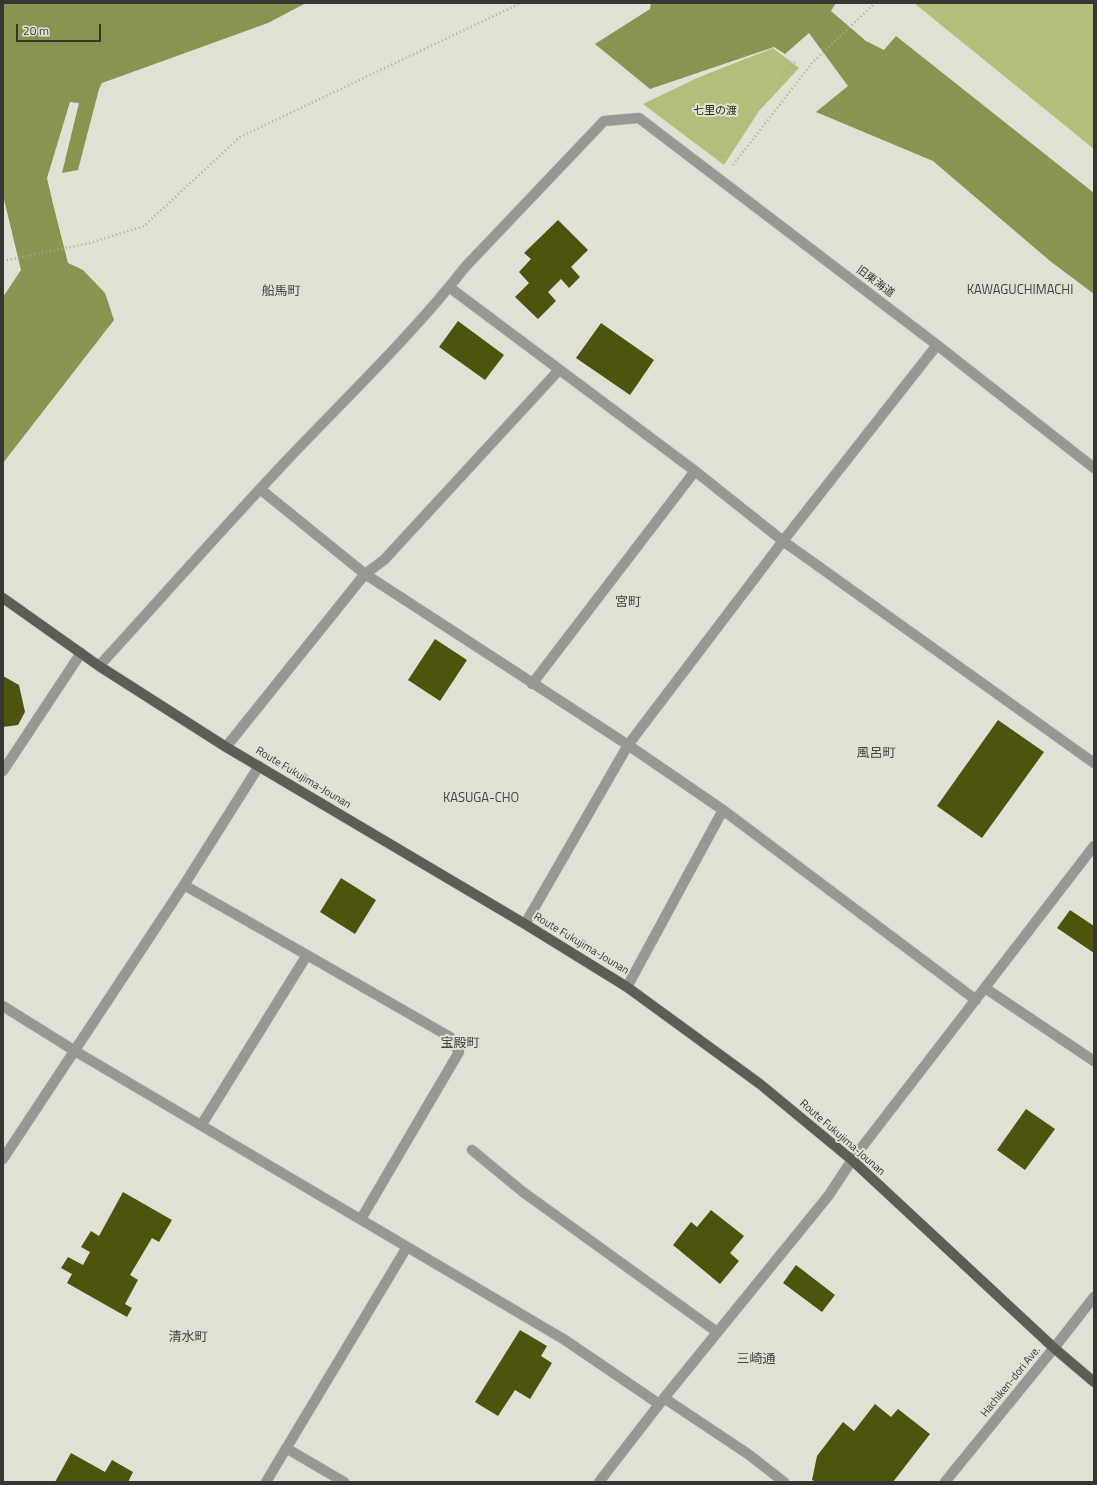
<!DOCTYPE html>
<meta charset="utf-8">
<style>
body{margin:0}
#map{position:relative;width:1097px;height:1485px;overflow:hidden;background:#dfe1d5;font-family:"Titillium Web",sans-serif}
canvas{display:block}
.frame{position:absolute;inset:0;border:4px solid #363732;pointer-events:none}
.scale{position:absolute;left:16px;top:24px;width:85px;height:18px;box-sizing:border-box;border:2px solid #363732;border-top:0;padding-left:5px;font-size:12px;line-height:14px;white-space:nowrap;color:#363732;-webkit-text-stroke:3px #dfe1d5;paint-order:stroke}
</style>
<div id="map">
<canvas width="1097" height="1485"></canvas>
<div class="frame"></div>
<div class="scale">20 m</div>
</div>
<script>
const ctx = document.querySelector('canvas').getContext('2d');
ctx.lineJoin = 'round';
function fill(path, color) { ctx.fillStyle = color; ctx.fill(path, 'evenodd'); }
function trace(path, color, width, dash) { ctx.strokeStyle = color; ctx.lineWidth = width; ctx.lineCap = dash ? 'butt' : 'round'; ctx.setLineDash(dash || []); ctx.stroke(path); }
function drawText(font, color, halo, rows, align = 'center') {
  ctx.font = font + ' "Titillium Web","Noto Sans JP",sans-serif'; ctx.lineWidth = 4; ctx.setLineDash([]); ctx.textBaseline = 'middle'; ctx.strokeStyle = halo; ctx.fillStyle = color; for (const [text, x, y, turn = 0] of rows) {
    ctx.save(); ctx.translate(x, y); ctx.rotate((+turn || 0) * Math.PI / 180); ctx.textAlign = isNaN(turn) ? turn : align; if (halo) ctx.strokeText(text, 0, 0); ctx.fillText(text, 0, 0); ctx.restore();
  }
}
const green = new Path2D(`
 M914,3H1094V149Z
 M773,48L799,68L759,111L724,165L643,104L697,78Z`);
const water = new Path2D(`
 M3,3H306L268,23L102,83L99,89L78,170L62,173L79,103L70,102L47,178L53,204L68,263L83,270L105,293L114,320L3,463V297L21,270L3,195Z
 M651,3H836L831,11L866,41L884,50L896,36L1094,193V294L1050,261L933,161L816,112L848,86L809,33L785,54L774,47L650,89L595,44L650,9Z`);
const building = new Path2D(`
 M558,220L588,250L571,267L580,277L569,288L561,279L548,292L556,301L538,319L515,297L529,283L519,272L531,259L524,253Z
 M458,321L504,355L485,380L439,347Z
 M601,323L654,360L630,395L576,358Z
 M435,639L467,660L440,701L408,680Z
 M3,676L19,685L25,712L18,725L3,727Z
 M998,720L1044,752L982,838L937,806Z
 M341,878L376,900L355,934L320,912Z
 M1070,910L1094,926V953L1057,928Z
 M1026,1109L1055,1129L1025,1170L997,1150Z
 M123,1192L172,1220L159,1242L152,1238L130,1275L138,1280L125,1304L132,1308L127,1317L67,1283L72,1274L61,1268L68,1257L83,1265L90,1252L81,1247L91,1231L99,1236Z
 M711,1210L744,1236L730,1253L739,1261L720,1284L673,1245L691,1222L697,1227Z
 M796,1265L835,1295L822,1312L783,1283Z
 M520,1330L547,1346L541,1356L552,1363L530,1399L515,1390L498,1416L475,1402Z
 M875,1404L891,1417L898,1409L930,1434L893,1482H816L812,1480L817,1456L843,1422L854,1431Z
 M71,1453L105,1472L112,1460L133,1472L128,1482H55Z`);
const path = new Path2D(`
 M744,55L749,69
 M780,77L795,62
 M721,156V148
 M733,165L812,63L875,3
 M3,261L90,243L144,226L240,137L521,3`);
const minor = new Path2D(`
 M449,287L695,471L783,541L1094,763
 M260,489L365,574L628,745L723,810L976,1000
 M99,666C162,597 224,527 288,459C348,396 412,335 466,266L604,121L639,118L937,345L1094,468
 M532,684L695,471
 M226,747L365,574L384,560L559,370
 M3,771L81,653
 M184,885L307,955
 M525,924L628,745L783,541L937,345
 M627,987L723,810
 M985,988L1094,1061
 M3,1006L75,1051L565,1340L659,1404
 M202,1124L307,955L450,1037L459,1052L361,1219
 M472,1150L523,1192L717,1332
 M3,1159L184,885L259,766
 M664,1398L748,1454L784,1482
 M286,1448L344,1482
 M266,1482L407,1247
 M599,1482L664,1398L829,1195L852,1160L1094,846
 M945,1482L1054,1348L1094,1297`);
const major = new Path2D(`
 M3,598L99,666L226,747L525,924L627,987L760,1084L852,1160L1054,1348L1094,1382`);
const parkNames = [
 ["七里の渡",715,111]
];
const streetNames = [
 ["旧東海道",875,282,37],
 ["Route Fukujima-Jounan",303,778,31],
 ["Route Fukujima-Jounan",581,944,31],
 ["Route Fukujima-Jounan",842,1138,41],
 ["Hachiken-dori Ave.",1011,1382,-51]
];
const quarterNames = [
 ["KAWAGUCHIMACHI",1020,291],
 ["船馬町",281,292],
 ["宮町",628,603],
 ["風呂町",876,754],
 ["KASUGA-CHO",481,799],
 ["宝殿町",460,1044],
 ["清水町",188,1338],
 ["三崎通",756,1360]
];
fill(green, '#b4bd7a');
fill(water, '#8b9351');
fill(building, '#4e540e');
trace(minor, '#bdbfb4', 11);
trace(major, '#bdbfb4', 11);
trace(path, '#a7a99f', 2.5, [1, 3]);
trace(minor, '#979893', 10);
trace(major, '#5c5d54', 10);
drawText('11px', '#2b2e10', '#dfe1d5', parkNames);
drawText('11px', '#363732', '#dfe1d5', streetNames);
drawText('13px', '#44463c', '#dfe1d5', quarterNames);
</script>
